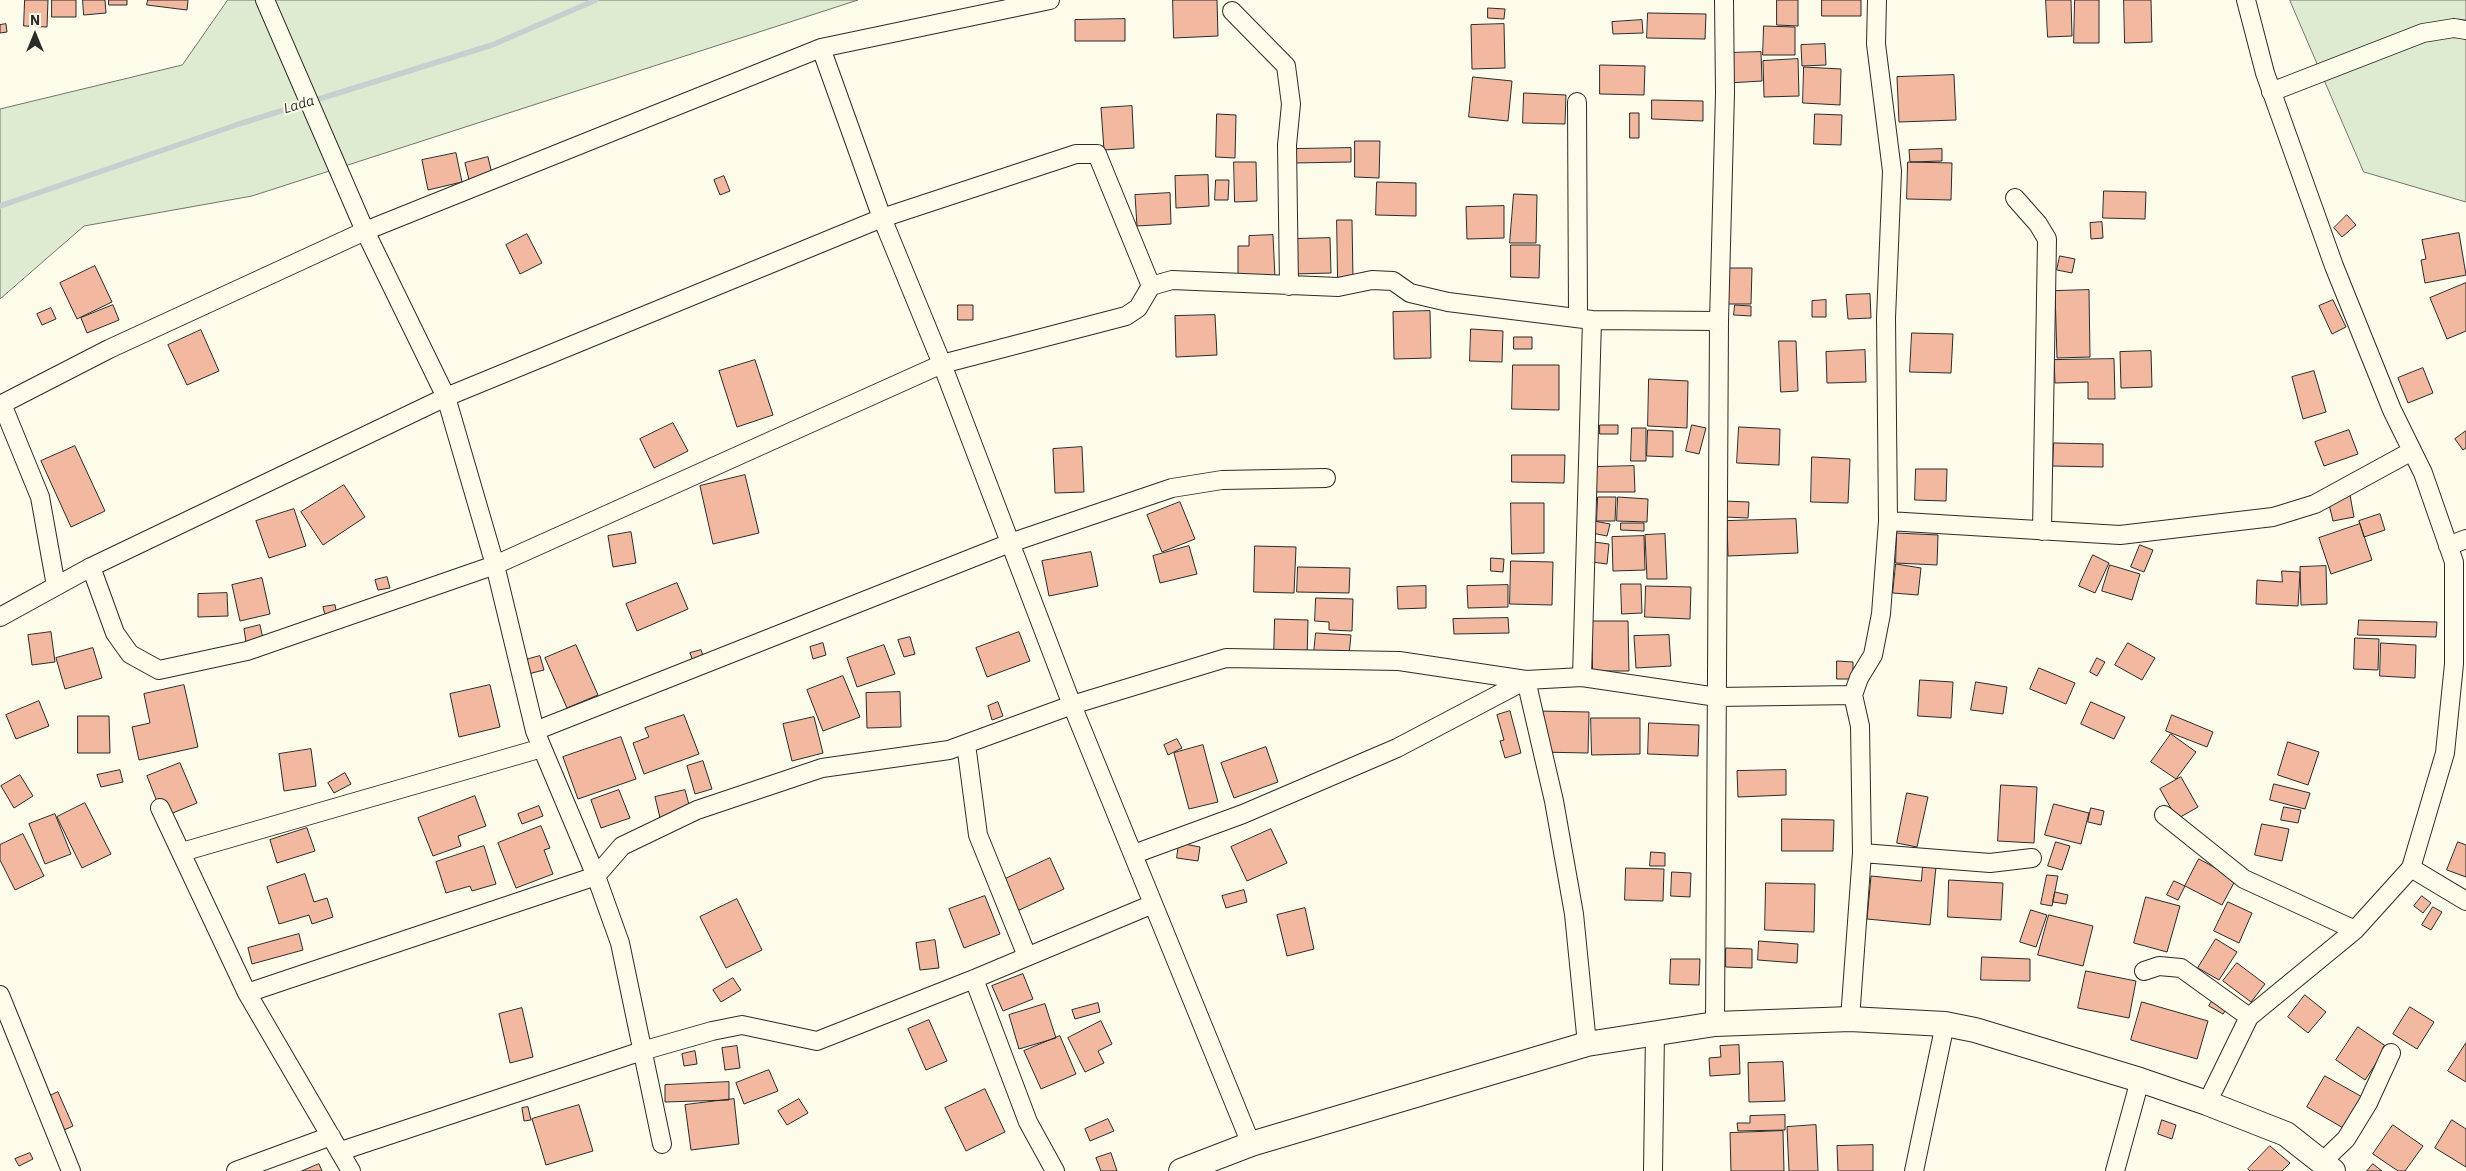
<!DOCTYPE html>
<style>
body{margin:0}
#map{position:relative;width:2466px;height:1171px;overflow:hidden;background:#fdfbea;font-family:"IBM Plex Sans",sans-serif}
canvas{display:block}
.north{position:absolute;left:10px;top:10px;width:50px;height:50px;-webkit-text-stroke:4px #fdfbea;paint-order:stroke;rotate:0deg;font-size:14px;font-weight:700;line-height:20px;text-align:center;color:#2b2b2b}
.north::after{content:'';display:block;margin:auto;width:18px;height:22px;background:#2b2b2b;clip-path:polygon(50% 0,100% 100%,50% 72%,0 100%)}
</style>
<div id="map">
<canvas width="2466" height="1171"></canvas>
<div class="north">N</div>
</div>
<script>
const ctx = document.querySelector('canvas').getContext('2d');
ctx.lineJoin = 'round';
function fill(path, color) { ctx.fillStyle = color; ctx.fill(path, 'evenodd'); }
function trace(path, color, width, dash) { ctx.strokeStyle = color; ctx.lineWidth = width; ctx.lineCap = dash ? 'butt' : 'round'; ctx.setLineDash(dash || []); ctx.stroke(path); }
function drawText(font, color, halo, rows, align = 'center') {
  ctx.font = font + ' "IBM Plex Sans",sans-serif'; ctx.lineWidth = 4; ctx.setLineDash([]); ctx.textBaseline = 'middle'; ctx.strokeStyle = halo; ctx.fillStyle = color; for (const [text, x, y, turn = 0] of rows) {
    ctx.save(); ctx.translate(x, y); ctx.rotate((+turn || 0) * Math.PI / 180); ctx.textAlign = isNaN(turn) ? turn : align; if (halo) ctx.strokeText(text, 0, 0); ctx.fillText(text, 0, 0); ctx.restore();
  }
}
const green = new Path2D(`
 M228,0H858L252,196L84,226L0,299V109L182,65Z
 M2290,0H2466V202L2364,172Z`);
const stream = new Path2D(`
 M0,206L239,124L492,45L596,0`);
const building = new Path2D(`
 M25,0H48L47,27L24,26Z
 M52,0H76V17H52Z
 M83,0H105L106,13L84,15Z
 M109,0H127V5H109Z
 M148,0H188L187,10L147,5Z
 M1173,0H1217L1218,36L1174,38Z
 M1777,0H1798V26L1777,25Z
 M1822,0H1861V16H1822Z
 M2046,0H2071L2072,36L2048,37Z
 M2075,0H2099V43H2074Z
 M2124,0H2151L2152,42L2125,43Z
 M1488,8L1505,9L1504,19L1488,18Z
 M1648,13L1706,14L1705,39L1647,38Z
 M1125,19V41H1075V20Z
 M1642,20L1643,33L1613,34L1612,22Z
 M6,24L7,32L0,33V25Z
 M1504,24L1505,68L1472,69L1471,25Z
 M1764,26L1795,27V55H1763Z
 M1825,44L1826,65L1802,66L1801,45Z
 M1761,52L1762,81L1728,83L1727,53Z
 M1798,59L1799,96L1764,97L1763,61Z
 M1600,65L1645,66L1644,95L1600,94Z
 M1804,67L1841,69L1840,105L1803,103Z
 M1954,75L1956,120L1899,122L1897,77Z
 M1473,77L1512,81L1508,121L1469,117Z
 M1524,93L1566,95L1565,124L1523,123Z
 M1652,100L1703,101V121L1652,119Z
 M1132,106L1134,148L1104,150L1101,108Z
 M1630,113H1639V138H1630Z
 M1217,114L1236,115L1235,158L1216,157Z
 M1815,114L1842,115L1841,145L1814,144Z
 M1355,141H1380L1379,178L1355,177Z
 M1351,148V162L1293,163V149Z
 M1942,149V161L1910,162L1909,150Z
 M456,153L462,182L428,190L422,160Z
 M488,157L492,174L469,180L465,163Z
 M1234,162H1256L1257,201L1235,202Z
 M1908,162L1952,163L1951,200L1907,199Z
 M1208,175L1209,206L1176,208L1175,176Z
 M724,176L730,191L720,195L714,180Z
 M1216,180H1229L1228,200H1215Z
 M1377,182L1416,183V216L1376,215Z
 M2104,191L2146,192L2145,219L2103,218Z
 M1170,193L1171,224L1137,226L1135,195Z
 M1514,194L1537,195L1536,243H1510Z
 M1504,206V238L1467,239L1466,207Z
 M2347,215L2356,225L2342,237L2334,228Z
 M1337,220H1352L1353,280H1338Z
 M2102,222L2103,238L2091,239L2090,223Z
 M2459,233L2466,275L2425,283L2421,260L2426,259L2422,240Z
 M527,234L542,263L520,274L506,245Z
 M1273,235L1275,278L1238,279V246H1249V236Z
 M1330,238L1331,273L1293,274L1292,239Z
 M1511,245H1540L1539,278L1511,277Z
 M2060,256L2075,259L2072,273L2057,270Z
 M95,266L112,302L77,319L60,283Z
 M1729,268H1752L1751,304H1728Z
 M2466,283V331L2447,339L2430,298Z
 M2089,290L2090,357L2057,358L2055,291Z
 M1870,294L1871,318L1848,319L1846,295Z
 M1826,300V317H1812V301Z
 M2333,300L2346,327L2332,334L2319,306Z
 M113,305L119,320L87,333L81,318Z
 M958,305H973V320H958Z
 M1735,305L1751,306V316L1734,315Z
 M51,308L56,319L42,325L37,314Z
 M1430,311L1431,358L1394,359L1393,312Z
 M1215,315L1217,355L1176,357L1175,316Z
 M1471,329L1503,331L1502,362L1470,361Z
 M201,330L219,371L187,385L168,345Z
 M1912,333L1953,334L1951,373L1910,372Z
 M1514,337H1532V349H1514Z
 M1779,341H1796L1798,391L1781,392Z
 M1865,350L1866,382L1827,383L1826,352Z
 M2151,351L2152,387L2121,388L2120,352Z
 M2114,359L2115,399H2088V382L2055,383L2054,360Z
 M755,360L773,415L737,427L719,371Z
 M1513,365H1559V410L1512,409Z
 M2423,368L2433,393L2408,403L2398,378Z
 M2314,371L2326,412L2303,419L2292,377Z
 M1649,379L1688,381L1687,428L1648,426Z
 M673,423L688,451L654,468L640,439Z
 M1600,425H1618V434H1600Z
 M1692,425L1706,428L1699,454L1686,451Z
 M1739,427L1780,429L1779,465L1737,463Z
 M1632,428H1646V461H1631Z
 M1648,430L1673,431V457L1647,456Z
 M2349,430L2358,454L2324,466L2315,442Z
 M2466,431V448L2463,450L2455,439Z
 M2054,443L2103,444V467L2053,466Z
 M75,446L105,511L71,527L41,461Z
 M1082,447L1084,492L1055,493L1053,449Z
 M1512,455H1565L1564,483L1512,482Z
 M1812,457L1850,459L1848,503L1811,502Z
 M1634,466L1635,492H1594V467Z
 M1916,469H1947L1946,501L1915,500Z
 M745,475L759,533L713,544L700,486Z
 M344,485L365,517L323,545L301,512Z
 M2350,495L2354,517L2333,521L2328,500Z
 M1598,497H1616L1615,521H1597Z
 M1618,497L1648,499L1647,522L1617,521Z
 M1724,501L1749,502L1748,518L1724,517Z
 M1180,502L1195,539L1162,552L1147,515Z
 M1511,503H1544V553L1512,554Z
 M294,509L306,546L269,558L256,521Z
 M2380,514L2385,530L2364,537L2359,521Z
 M1796,519L1798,553L1728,556L1727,521Z
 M1594,521L1610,524L1607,536L1592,533Z
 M1621,523H1644V531L1621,530Z
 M2360,524L2372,560L2331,574L2319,538Z
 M631,532L636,563L613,567L608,536Z
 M1897,533L1938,535L1937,565L1896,563Z
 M1665,534L1667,579H1647L1645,535Z
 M1644,536L1645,570L1613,571L1612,537Z
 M1594,542L1609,544L1607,564L1592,562Z
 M2140,545L2153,550L2144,572L2131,567Z
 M1189,546L1197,574L1160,583L1153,556Z
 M1255,546L1296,547L1294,593L1254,592Z
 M1091,552L1098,586L1049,596L1042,561Z
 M2093,555L2109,563L2095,593L2079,586Z
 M1491,558L1504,559L1503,572L1491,571Z
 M1511,561L1553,562L1552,605L1510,604Z
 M1896,564L1921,568L1918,595L1893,593Z
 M2110,565L2140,574L2132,600L2102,591Z
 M2326,566L2327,604L2301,605L2300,567Z
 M1298,567L1350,568L1349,593L1297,592Z
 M2282,571L2300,572L2298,606L2256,604L2257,580L2282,582Z
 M387,577L390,588L378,590L375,580Z
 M262,578L270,614L240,621L232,585Z
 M677,583L688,609L637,631L626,604Z
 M1621,584H1641L1642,613L1622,614Z
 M1508,585V607L1468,608L1467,586Z
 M1426,586V608L1398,609L1397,587Z
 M1646,586L1691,587L1690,619L1645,617Z
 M227,593L228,616L198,617V594Z
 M1316,598L1353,599L1352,631L1329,630V622L1315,621Z
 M335,605L338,621L327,623L323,607Z
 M1508,618L1509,633L1454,634L1453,619Z
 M1275,619L1308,620L1307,658L1274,657Z
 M2359,620L2437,622L2436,637L2358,635Z
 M1592,621H1628L1629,671H1593Z
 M260,625L263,639L246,642L244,629Z
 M51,632L55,662L32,665L28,635Z
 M1019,632L1030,661L987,677L976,648Z
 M1316,633L1351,635L1349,655L1314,653Z
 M1669,635L1671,666L1636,668L1634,636Z
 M910,637L915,654L904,657L898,640Z
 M2355,638L2379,639L2378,670L2354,669Z
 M823,643L826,655L813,659L810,647Z
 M2128,643L2155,658L2142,680L2115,665Z
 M2381,643L2416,645L2415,678L2380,676Z
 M576,645L598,695L567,708L545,658Z
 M884,645L895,674L857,687L847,658Z
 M93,648L102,678L65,689L56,658Z
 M701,650L706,663L695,667L690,653Z
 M540,656L544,670L528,674L525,660Z
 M2097,658L2105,662L2097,676L2090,672Z
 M1837,661L1853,662V679H1837Z
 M2039,668L2075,683L2066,704L2030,689Z
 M843,676L860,717L823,731L807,690Z
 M1920,680L1953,682L1951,718L1918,716Z
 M1976,682L2007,687L2003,714L1971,710Z
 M184,685L198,747L139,760L132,727L150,723L144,694Z
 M490,685L500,727L459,737L450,694Z
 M900,692L901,727L867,728L866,693Z
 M39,701L49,726L16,739L6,715Z
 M998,702L1003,716L992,720L988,706Z
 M2091,702L2125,717L2114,739L2081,724Z
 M1510,711L1521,753L1505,758L1500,741L1504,740L1497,715Z
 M1537,711L1589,712L1588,753L1537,752Z
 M684,715L699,754L644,774L633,743L649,737L645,728Z
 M2172,715L2213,732L2207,747L2166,731Z
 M78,716H109L110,753H78Z
 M814,717L823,753L792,761L783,724Z
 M1591,718H1640V754L1592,755Z
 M1649,723L1699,725L1698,756L1648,754Z
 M2171,734L2196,752L2176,779L2151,762Z
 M621,737L636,779L578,799L563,757Z
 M1177,739L1182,748L1168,755L1164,745Z
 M2288,742L2319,752L2308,785L2278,775Z
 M1203,745L1218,802L1189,809L1174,753Z
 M1266,747L1278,782L1234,798L1221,763Z
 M311,749L316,786L284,791L279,754Z
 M703,761L712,789L695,794L687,766Z
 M180,763L197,803L163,817L147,776Z
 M120,770L123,782L101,787L97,775Z
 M1786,770V795L1738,797L1737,771Z
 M345,773L351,784L334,793L328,783Z
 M20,775L33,796L14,808L1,786Z
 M2181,777L2198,807L2177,819L2160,789Z
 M2274,784L2310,793L2305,809L2270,800Z
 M2001,785L2037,787L2034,843L1998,841Z
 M619,790L630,818L601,828L591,800Z
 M685,790L693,819L662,826L655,797Z
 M1907,793L1928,797L1917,847L1897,843Z
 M475,796L486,826L458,836L461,846L433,856L418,818Z
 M85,803L111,854L82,868L57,817Z
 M2054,804L2089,813L2081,844L2045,835Z
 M539,806L543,816L522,824L518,814Z
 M2284,807L2301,810L2298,823L2281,820Z
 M2091,808L2104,811L2101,825L2088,822Z
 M55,814L71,854L45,864L29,824Z
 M1782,819L1834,820L1833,851H1782Z
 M2262,824L2289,829L2282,861L2255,855Z
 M541,826L550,848L544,850L553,874L516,888L498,843Z
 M307,828L315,851L277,863L270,840Z
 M1271,829L1287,863L1247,881L1231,847Z
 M23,834L44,876L15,890L0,860V845Z
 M2056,842L2070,846L2062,870L2048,866Z
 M2458,842L2466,845V877L2447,870Z
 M1179,843L1200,847L1198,861L1177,858Z
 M484,846L496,884L472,891L470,886L446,893L436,862Z
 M1651,852L1665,853V866H1650Z
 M1050,858L1064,889L1013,913L999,882Z
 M2199,859L2236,879L2222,905L2185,886Z
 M1923,866L1936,867L1930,925L1867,919L1871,876L1921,881Z
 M1626,868L1664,869L1663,901L1625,900Z
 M1672,872L1691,873L1690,897L1671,896Z
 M305,874L314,902L327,898L333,917L312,924L309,915L279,924L267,887Z
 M2047,875L2058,876L2052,906L2041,904Z
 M1949,880L2003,883L2001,920L1948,917Z
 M2174,881L2185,886L2178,900L2167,895Z
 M1766,883L1815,884L1814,932L1765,930Z
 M1244,890L1247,902L1226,908L1222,896Z
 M2055,892L2068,895L2066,904L2053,902Z
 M985,896L1000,934L964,948L949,909Z
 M2422,896L2431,903L2423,913L2414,906Z
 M2146,897L2180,906L2167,952L2134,943Z
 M737,899L762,950L726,968L700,917Z
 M2228,902L2252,913L2239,943L2214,931Z
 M2433,907L2442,912L2431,930L2422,925Z
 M1305,908L1314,949L1287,956L1277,915Z
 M2031,910L2047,915L2036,947L2020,942Z
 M2049,915L2093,926L2083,966L2038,955Z
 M299,934L303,950L252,964L248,948Z
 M2216,939L2237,952L2219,980L2198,968Z
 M935,940L939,968L920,970L916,943Z
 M1759,941L1798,944L1797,963L1758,960Z
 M1726,948L1752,949V968L1726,967Z
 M1982,957L2030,959V981L1981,980Z
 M1671,959H1700L1699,985L1670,984Z
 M2237,963L2265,984L2251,1002L2223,981Z
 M2086,971L2136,981L2129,1018L2078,1008Z
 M1023,974L1033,999L1003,1011L992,986Z
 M733,978L741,990L721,1002L713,990Z
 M2216,995L2230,1003L2223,1014L2209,1006Z
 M2305,995L2326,1012L2308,1033L2288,1017Z
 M2142,1002L2208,1021L2197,1059L2131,1040Z
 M1098,1003L1100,1012L1075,1019L1072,1010Z
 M1045,1004L1056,1038L1019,1049L1009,1015Z
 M2410,1007L2434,1022L2417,1049L2393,1034Z
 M522,1008L533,1057L510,1063L499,1014Z
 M929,1020L947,1061L926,1070L908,1029Z
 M1101,1021L1112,1044L1098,1051L1104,1063L1085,1072L1068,1038Z
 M2358,1027L2387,1047L2365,1080L2336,1060Z
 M1060,1036L1076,1074L1041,1089L1024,1051Z
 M2466,1043V1082L2448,1071Z
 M1739,1045L1740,1074L1710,1076L1709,1058L1721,1057L1720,1046Z
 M737,1046L740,1068L725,1070L722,1048Z
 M695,1051L697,1064L684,1066L682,1054Z
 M1783,1062L1785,1101L1749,1102L1748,1063Z
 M769,1070L778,1091L744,1104L736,1083Z
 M2325,1076L2364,1098L2345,1129L2307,1107Z
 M729,1082V1100L665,1102V1085Z
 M985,1089L1005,1132L966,1151L945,1108Z
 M58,1092L73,1126L55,1134L39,1101Z
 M734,1099L739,1144L691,1150L685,1105Z
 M799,1099L808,1113L787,1125L778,1111Z
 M579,1105L593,1151L546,1165L532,1119Z
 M528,1107L531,1120L524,1121L522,1108Z
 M1785,1115V1130L1738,1131L1737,1123H1750V1116Z
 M1108,1119L1114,1131L1090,1141L1085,1129Z
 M2162,1120L2176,1125L2172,1139L2158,1134Z
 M2452,1120L2466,1129V1167L2435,1148Z
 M1816,1125L1818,1171H1789L1787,1127Z
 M2393,1125L2423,1146L2405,1171H2398L2373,1154Z
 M1783,1131L1784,1171H1731L1730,1133Z
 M1873,1145V1171H1838L1837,1146Z
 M2270,1146L2290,1163L2282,1171H2250L2248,1169Z
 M30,1153L33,1159L19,1166L15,1159Z
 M1111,1153L1117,1171H1101L1096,1158Z
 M319,1164L322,1171H302Z
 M2373,1164L2382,1171H2367Z`);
const street = new Path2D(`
 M265,0L365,231L446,397L495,565L535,731L596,876L620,943L662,1144
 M1232,11L1286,66L1291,104L1287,145L1289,286
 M821,48L882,218L942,364L1072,705L1251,1144
 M2271,92L2423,33L2454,28L2466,30
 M1577,102L1578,316
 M2015,198L2038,224L2047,239L2042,531
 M2,404L40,497L56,586
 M0,405L109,349L365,231L821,48L1050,0
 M1888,521L2120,535L2273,517L2315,504L2412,451
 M2448,546L2466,539
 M91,567L115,633L130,654L159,670L247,651L495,565L942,364L1126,316L1138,308L1151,286L1172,280L1338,287L1372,280L1393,281L1410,293L1448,302L1592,320L1719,321
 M0,617L91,567L446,397L882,218L1076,154H1097L1151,286
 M1582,677L1592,320
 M535,731L1010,543L1172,488L1222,480L1326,478
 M966,744L978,835L1027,956
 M160,808L247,993L351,1171
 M2164,815L2244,879L2355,930
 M182,852L542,748
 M1862,853L1990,863L2032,858
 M1134,854L1243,814L1397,748L1526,680L1582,677L1717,697L1853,695
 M2411,868L2466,901
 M2144,971L2159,966L2181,968L2249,1017
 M974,979L1028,1122L1055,1171
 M247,993L596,876L622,846L697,810L822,768L949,750L1072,705L1226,658L1399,661L1526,680L1554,801L1574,914L1587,1044
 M0,995L71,1171
 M1850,1019L1862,853L1860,726L1853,695L1859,678L1873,655L1881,614L1888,521L1886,318L1892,171L1876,44L1877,0
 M1715,1024L1719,321L1725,93L1724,0
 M2207,1103L2249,1017L2355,930L2411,868L2445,753L2454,664V562L2423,473L2392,410L2334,266L2265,73L2246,0
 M341,1151L642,1051L712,1031L742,1025L817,1041L974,979L1153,904
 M2322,1162L2346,1139L2368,1103L2391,1053
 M236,1171L331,1136
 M1653,1171L1655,1033
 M1914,1171L1945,1024
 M2115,1171L2140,1080`);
const secondary = new Path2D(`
 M1181,1171L1251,1144L1587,1044L1715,1024L1850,1019L1945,1024L1975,1030L2140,1080L2207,1103L2286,1134L2333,1171`);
const waterNames = [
 ["Lada",299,105,-17]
];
fill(green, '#deebd1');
trace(green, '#74746e', 1);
trace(stream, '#c7d0d0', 5.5);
fill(building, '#f2b8a0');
trace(building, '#2b2b2b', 1);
trace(street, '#2b2b2b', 20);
trace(secondary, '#2b2b2b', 26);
trace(street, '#fdfbea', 18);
trace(secondary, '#fdfbea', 24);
drawText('italic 14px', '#2b2b2b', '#fdfbea', waterNames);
</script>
